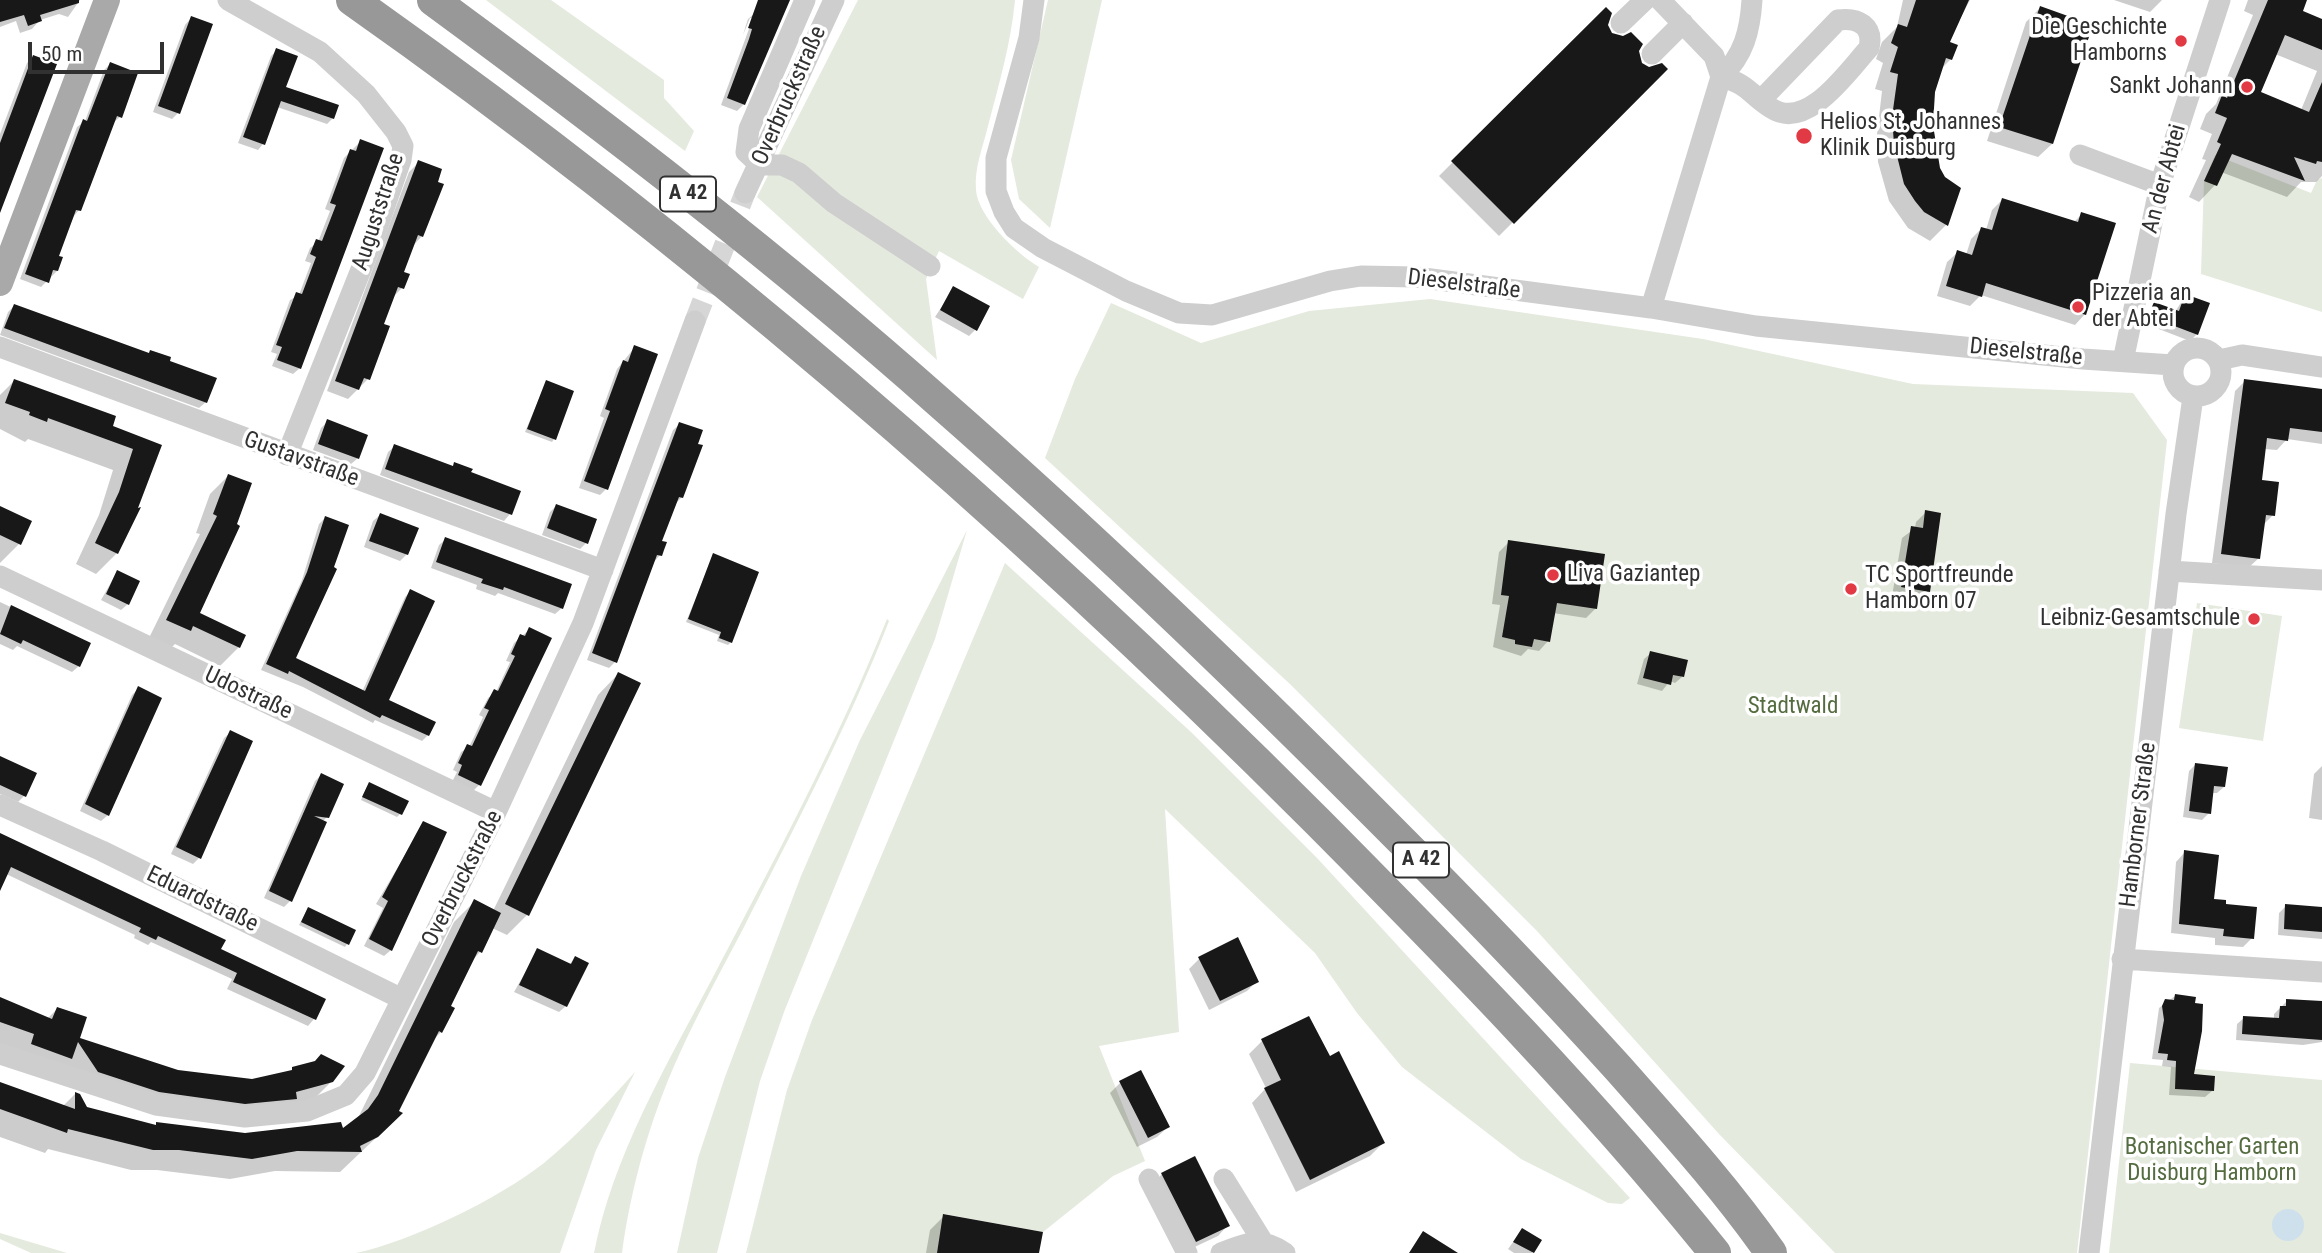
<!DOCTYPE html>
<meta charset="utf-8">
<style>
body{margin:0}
#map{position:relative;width:2322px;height:1253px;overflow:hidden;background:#fff;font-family:"Roboto Condensed",sans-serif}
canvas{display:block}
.scale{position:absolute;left:28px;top:42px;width:136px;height:32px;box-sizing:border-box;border:4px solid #313131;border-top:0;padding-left:9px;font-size:21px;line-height:24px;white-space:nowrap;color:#313131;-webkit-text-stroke:5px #fff;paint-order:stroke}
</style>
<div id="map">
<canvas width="2322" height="1253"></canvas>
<div class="scale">50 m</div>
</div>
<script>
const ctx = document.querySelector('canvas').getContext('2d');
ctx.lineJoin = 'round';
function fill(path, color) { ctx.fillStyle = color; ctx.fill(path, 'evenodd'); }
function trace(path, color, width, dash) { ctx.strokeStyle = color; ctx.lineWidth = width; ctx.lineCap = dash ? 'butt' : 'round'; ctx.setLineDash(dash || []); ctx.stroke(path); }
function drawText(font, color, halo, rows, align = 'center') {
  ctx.font = font + ' "Roboto Condensed",sans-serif'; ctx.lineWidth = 7; ctx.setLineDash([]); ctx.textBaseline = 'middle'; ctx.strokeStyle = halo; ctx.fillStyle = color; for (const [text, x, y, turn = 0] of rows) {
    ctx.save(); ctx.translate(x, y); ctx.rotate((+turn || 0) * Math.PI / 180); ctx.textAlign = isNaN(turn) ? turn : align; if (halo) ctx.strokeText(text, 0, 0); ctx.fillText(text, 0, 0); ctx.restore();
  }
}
const green = new Path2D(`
 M486,0H551L664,80V98L694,131L685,151Z
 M858,0H1015C1011,43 999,84 988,126C983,147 974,168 976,190C978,217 1017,254 1039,267L1023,299L939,251L926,279L937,360L757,197Z
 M1048,0H1102L1050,228L1019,199L1011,160Z
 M2215,155L2311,193L2317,180L2322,178V312L2201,274L2204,181Z
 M1430,299L1703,339L1913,384L2133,393L2167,440L2077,1253H1835L1719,1134L1537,931L1291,685L1045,458L1075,379L1111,303L1201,343L1309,311Z
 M967,530L935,639L784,1012L760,1081L717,1253H677L698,1158L725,1077L801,876L860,740Z
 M1005,563L1191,732L1318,859L1630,1198L1622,1204L1608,1203L1521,1159L1402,1067L1357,1013L1315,953L1165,809L1179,1032L1099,1046L1145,1161L1113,1176L1043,1232L944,1214L937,1253H746L787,1090L812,1020Z
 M2197,603L2282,616L2263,741L2179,728Z
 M887,619L889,621C848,726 795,826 744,927C722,969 699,1011 679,1055C651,1116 631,1186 622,1253H594C613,1156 665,1068 711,981C773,862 837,744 887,619Z
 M2130,1063L2322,1080V1253H2109Z
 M635,1072L596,1150L560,1253H356C412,1241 498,1199 544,1163C577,1136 607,1103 635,1072Z
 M0,1233L67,1253H31L0,1239Z`);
const water = new Path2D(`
 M2272 1225a16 16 0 1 1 32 0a16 16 0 1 1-32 0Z`);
const shadow = new Path2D(`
 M0,0H80L68,17L59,14L40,20L32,29L20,33L16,21L0,27Z
 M760,0H788L744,104L737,111L721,105L753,18H750L743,35L746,25L748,19L755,13Z
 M1903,0H1970L1947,43L1951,59L1940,70L1933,92L1931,125L1946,225L1930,241L1908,228L1889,201L1878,162L1877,134L1882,91L1875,89L1883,63L1876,59L1882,42L1897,27Z
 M2114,0H2162L2150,12Z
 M2248,0H2305L2300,12L2322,21V176L2316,182H2301L2287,197L2221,172L2215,185L2199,202L2189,197L2206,160L2202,159L2212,134L2200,129L2206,114L2216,104L2253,15L2244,11ZM2275,54L2317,71L2301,110L2259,93Z
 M2040,8L2091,26L2052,144L2038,157L1987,141L2026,22Z
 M1606,9V26L1611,34L1637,51L1641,64L1649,69H1666L1499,236L1439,176Z
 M191,18L178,113L172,119L153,112L185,25Z
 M277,50L284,88L333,118L327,124L277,107L263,144L258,150L238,143L271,56Z
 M33,57L0,212V134L27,63Z
 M110,64L120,117L114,122L79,210L74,216L56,257L57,271L41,287L20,279L77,127L85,121L104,70Z
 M361,141L300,368L293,374L272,366L277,354L271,352L290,300L299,295L311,263L305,261L310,248L318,242L330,211L325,209L344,158Z
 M419,162L422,236L412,247L402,273V288L393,297L382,325L368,379L348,399L327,391L409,172Z
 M2002,200L2073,223L2082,214L2085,314L2075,325L1981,295L1970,306L1937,296L1947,262L1958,252L1966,255L1971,239L1981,229L1986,230L1992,210Z
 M954,288L975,330L969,336L935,317Z
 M2185,296L2197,334L2190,341L2143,323L2154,304L2175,312Z
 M14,306L168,362L206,402L199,408L0,335L8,312Z
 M635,347L606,489L600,495L579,488L604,418L600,416L617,369Z
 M14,381L110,427L159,446L117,553L96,574L76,564L99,515L113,470L28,439L25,442L0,429V395Z
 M2245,381L2322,392V444L2287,439L2277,450L2264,449L2260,482L2273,515L2263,525L2259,558L2248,568L2212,563L2235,391Z
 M546,382L554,439L552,442L525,432Z
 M327,422L358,458L351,464L313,450L321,428Z
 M680,424L682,497L675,504L660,542V555L654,562L615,662L609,668L587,660L673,430Z
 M395,446L452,467L455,464L469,473L510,514L504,521L380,475L388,452Z
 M228,476L197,613L244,636L239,647L220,666L175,644L171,648L149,638L200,534L196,533L210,494Z
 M556,506L586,543L580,549L542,535L550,512Z
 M0,508L19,544L0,563Z
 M1926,512L1929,591L1918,601L1892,596L1902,538L1915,528L1916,522Z
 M380,515L407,554L400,561L364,547L373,521Z
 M325,518L331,568L293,658L362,692L405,597L411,591L386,701L428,735L422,741L375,720L373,723L303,687L261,670L302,580L319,524Z
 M446,539L562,608L555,614L498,593L495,596L476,589L477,585L431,568L439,545Z
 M1509,542L1596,608L1586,618L1553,613L1548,641L1539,651L1528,649L1521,656L1493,647L1500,605L1492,604L1499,552Z
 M713,556L731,642L728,645L717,641L719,635L686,622Z
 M117,572L128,604L121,610L101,600Z
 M0,602L89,644L79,666L72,672L17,646L13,650L0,644Z
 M530,629L479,785L473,791L452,782L457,772L453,770L461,752L469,747L474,737L483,717L479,715L488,698L496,692L510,662L506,661L514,643Z
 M1651,653L1682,677L1675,683L1670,681L1662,691L1637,684L1644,659Z
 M618,674L527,915L507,935L492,928L480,952L470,963L448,1007L441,1032L431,1042L380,1134L340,1172L275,1171L230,1179L157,1170H131L48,1149L45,1153L0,1137V1084L63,1106L75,1094L86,1108L155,1126L245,1134L343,1131L358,1118L454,922L474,902L493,911L598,695Z
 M138,689L108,815L101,821L80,811L132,695Z
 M231,732L199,858L193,864L171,854L224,738Z
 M0,758L24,796L18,802L0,794Z
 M2195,765L2224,787L2217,793H2212L2209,813L2202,820L2183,817L2189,771Z
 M2322,766V820L2309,818L2314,774Z
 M321,775L327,817L322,822L290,901L284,907L264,898L315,781Z
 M367,787L406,801L400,814L397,817L361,800Z
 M424,823L391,950L384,956L364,946L383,908L376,904Z
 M0,835L219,950L324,999L314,1019L308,1026L227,989L232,979L151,942L148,945L134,938L135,935L4,873L0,875Z
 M2185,852L2212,900L2224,906L2252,938L2243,947L2215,945V938L2171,933L2176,862Z
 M2286,906L2322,909V939L2278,935L2279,913Z
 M306,912L347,944L345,947L299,925Z
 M1237,940L1257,981L1247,991L1209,1010L1189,969L1199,959Z
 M538,950L569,965L575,958L566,1006L559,1012L514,992Z
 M2175,996L2192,1076L2212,1091L2205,1097L2169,1095L2171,1067L2162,1066L2163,1060L2152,1059L2159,1008Z
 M0,1000L47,1019L57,1009L77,1039L178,1072L252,1080L289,1073L293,1069L332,1081L313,1100L226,1121L0,1046Z
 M2287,1001L2322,1003V1042L2303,1045L2236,1040L2237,1024L2244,1018L2274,1020V1014Z
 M1308,1018L1329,1058L1383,1143L1370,1156L1296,1192L1252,1103L1266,1088L1249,1054L1262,1041Z
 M1120,1083L1168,1127L1157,1137L1137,1147L1110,1093Z
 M1195,1158L1228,1225L1218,1236L1186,1251L1152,1185L1162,1174Z
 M944,1216L1037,1253H926L930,1230Z
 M1522,1230L1540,1241L1532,1253H1514L1508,1249Z`);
const building = new Path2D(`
 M0,0H79V3L40,15L42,21L28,26L24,15L0,22Z
 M758,0H790L745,105L727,98L749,39L752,29L748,28Z
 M1916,0H1969L1950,42L1958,45L1952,60L1946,58L1935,92L1933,125L1940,168L1945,177L1961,188L1948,226L1924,212L1915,201L1904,184L1894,144L1892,117L1898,74L1890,72L1898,47L1891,43L1898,24L1907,27Z
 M2268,0H2307L2303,11L2322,19V50L2285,35L2261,92L2309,112L2322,82V162L2317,161L2316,164L2294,157L2305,181L2232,154L2217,186L2204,181L2221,144L2217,142L2227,118L2215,113L2222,95L2227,98Z
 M2040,6L2093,25L2053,144L1999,127Z
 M1606,7L1612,13L1608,25L1612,33L1623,36L1631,32L1643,44L1639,51L1642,63L1649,67L1662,63L1668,69L1514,224L1451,161Z
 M191,16L213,24L180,114L158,106Z
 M276,48L298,56L286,87L339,105L334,119L281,101L265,145L243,137Z
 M33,55L57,64L0,213V143Z
 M110,62L138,73L122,118L117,116L81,211L76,210L59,256L63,257L58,271L53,270L49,283L25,274L83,119L87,121Z
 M360,139L384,148L301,369L277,360L282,347L276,345L296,292L302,294L316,257L310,254L316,239L322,241L336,205L330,203L350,149L356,151Z
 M418,160L442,169L438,182L444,184L423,237L418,235L404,272L410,274L404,289L398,287L384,324L390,326L370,380L364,378L359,390L335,381Z
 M2002,198L2078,222L2081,212L2116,223L2086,315L1986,283L1982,297L1946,286L1957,250L1972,255L1981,227L1992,230Z
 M953,286L990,306L977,331L940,310Z
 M2185,294L2210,303L2198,335L2148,316L2154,302L2179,311Z
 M14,304L149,353L150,350L171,357L170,361L217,378L207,403L4,328Z
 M634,345L658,354L608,490L584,481L610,411L605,409L623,360L628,362Z
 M14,379L116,416L113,426L162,445L138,508L141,507L118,554L95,543L119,492L133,449L48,418L47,422L29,415L30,412L5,403Z
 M2244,379L2322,389V432L2290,428L2288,441L2267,438L2262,480L2279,482L2275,516L2266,515L2260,559L2221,554Z
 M546,380L574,391L556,440L527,429Z
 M327,419L368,435L359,459L318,444Z
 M679,422L703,430L698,444L703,445L683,498L679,497L662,541L667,542L664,550L662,556L657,555L617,663L592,653Z
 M394,444L453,466L454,462L473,469L471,472L521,491L512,515L385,469Z
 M228,474L252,483L237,524L240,526L200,613L246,635L240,648L193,626L191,631L166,620L217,516L213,514Z
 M556,504L597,519L588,544L547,528Z
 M0,506L32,521L21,545L0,535Z
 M1925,510L1941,513L1930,592L1901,587L1911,526L1923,528Z
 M380,513L419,528L408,555L369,541Z
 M325,516L349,525L334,567L337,569L296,658L365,691L410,589L435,601L389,700L436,722L429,736L382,715L380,718L289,671L288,674L266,664L307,572Z
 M445,537L572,584L563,609L504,587L503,590L481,583L483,579L436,562Z
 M1508,540L1605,554L1597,609L1557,603L1550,642L1534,639L1532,647L1515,644V640L1502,637L1509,596L1501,595Z
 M713,553L759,572L732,643L719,638L721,632L688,619Z
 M117,570L140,581L129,605L106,594Z
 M11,605L91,643L80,667L23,640L21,644L0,634Z
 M529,627L552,638L481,786L458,775L462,765L458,763L467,744L472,746L480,729L489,710L484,708L494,689L498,691L515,656L511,654L520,634L525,636Z
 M1650,651L1688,660L1684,677L1673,675L1671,685L1643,678Z
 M618,672L641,683L529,916L505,904Z
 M138,686L162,698L109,816L85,804Z
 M230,730L253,741L201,859L176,847Z
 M0,756L37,773L26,797L0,785Z
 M2195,763L2228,767L2225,787L2214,786L2211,814L2189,811Z
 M321,773L344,784L329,818L314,816L327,822L292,902L269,891Z
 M369,782L409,801L402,815L362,797Z
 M423,821L447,832L392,951L369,939L388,901L382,897Z
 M0,833L226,940L221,949L326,999L316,1020L233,982L237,973L158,936L156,940L139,932L141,928L11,867L0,891Z
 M2184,850L2219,855L2214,899L2226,900V904L2257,907L2254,939L2223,936L2224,929L2179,924Z
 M474,899L501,913L482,953L478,951L451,1006L455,1008L442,1033L439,1031L399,1111L403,1113L378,1137L360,1146L362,1152L297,1151L252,1159L179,1150H153L68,1129L67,1133L0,1109V1082L75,1109V1092L80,1094L87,1107L156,1125V1122L245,1133L341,1122L343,1128L368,1109L378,1095Z
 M2285,904L2322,907V932L2284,929Z
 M308,907L356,930L349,945L301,922Z
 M1238,937L1259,982L1220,1001L1198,957Z
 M537,948L571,964L575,956L589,963L567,1007L519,985Z
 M2175,994L2196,997L2195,1003L2203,1004L2202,1031L2194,1074L2215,1076L2214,1091L2175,1089L2176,1061L2167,1060L2168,1054L2158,1053L2164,1020L2162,1006L2165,999L2174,1000Z
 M0,997L52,1019L57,1007L87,1017L80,1038L178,1070L252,1079L292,1070V1067L315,1061L321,1054L345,1066L333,1082L296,1092L297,1099L245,1104L159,1092L98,1072L78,1042L72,1059L31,1044L34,1034L0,1022Z
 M2286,999L2322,1001V1040L2242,1034L2243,1016L2279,1018L2280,1006H2286Z
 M1309,1016L1330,1056L1339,1051L1385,1143L1310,1180L1264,1088L1281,1080L1261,1039Z
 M1141,1070L1170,1127L1148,1138L1119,1081Z
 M1195,1156L1230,1226L1196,1242L1161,1173Z
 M943,1214L1043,1232L1039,1253H937Z
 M1522,1228L1542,1240L1534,1253L1513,1242Z
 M1423,1231L1458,1253H1409Z`);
const minorTunnel = new Path2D(`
 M695,321L745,193`);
const minor = new Path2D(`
 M228,0L320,52L366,94L396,132L403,146L401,160L374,237L287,455
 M805,0L749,129L746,152L760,165H782L799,173L834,203L930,266
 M1034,0L1029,38L996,158V191L1004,212L1014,228L1043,248L1126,291L1179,313L1212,315L1330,281L1361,276L1416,277L1651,308L1756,326L2083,359L2173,365
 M1660,0L1714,56L1721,77
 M1621,23L1645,0
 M1652,54L1683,23
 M1721,77C1749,84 1749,94 1771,108C1807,132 1848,71 1869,48C1874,26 1858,17 1838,20L1761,100
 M2080,155L2160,185
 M745,193L834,0
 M1651,308L1721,77C1744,55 1750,31 1752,0
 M0,347L603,570
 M2173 372a24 24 0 1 1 48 0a24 24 0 1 1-48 0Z
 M2219,360L2242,355L2322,367
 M2123,361L2160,185L2220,0
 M2169,571L2322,580
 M0,576L496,812
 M0,805L102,851L402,999
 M2122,959L2322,972
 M0,1054L156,1105L245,1117L307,1111L346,1095L365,1073L496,812L583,623L695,321
 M1149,1179L1187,1253
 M1224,1179L1263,1242
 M1221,1253C1245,1243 1262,1236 1285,1253
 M2089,1253L2176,514L2193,397`);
const major = new Path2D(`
 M0,283L107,0`);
const highway = new Path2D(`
 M352,0C697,243 1019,523 1317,821C1455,960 1592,1100 1715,1253
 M433,0C606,127 778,259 939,402C1092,536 1238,676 1382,821C1463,902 1541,983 1618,1068C1671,1128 1725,1187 1771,1253`);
const markers = [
 [2181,41,7,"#e13a45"],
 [2247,87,7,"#e13a45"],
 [1804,136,9,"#e13a45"],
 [2078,307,7,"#e13a45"],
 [1553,575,7,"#e13a45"],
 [1851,589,7,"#e13a45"],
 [2254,619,7,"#e13a45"]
];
const shields = [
 [688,194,56],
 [1421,860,56]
];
const shieldNames = [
 ["A 42",688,194],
 ["A 42",1421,860]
];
const poiNames = [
 ["Die Geschichte",2167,28,"right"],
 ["Hamborns",2167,54,"right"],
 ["Sankt Johann",2233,87,"right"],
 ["Helios St. Johannes",1820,123],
 ["Klinik Duisburg",1820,149],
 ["Pizzeria an",2092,294],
 ["der Abtei",2092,320],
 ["Liva Gaziantep",1567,575],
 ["TC Sportfreunde",1865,576],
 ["Hamborn 07",1865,602],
 ["Leibniz-Gesamtschule",2240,619,"right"]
];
const streetNames = [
 ["Overbruckstraße",790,96,-66],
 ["An der Abtei",2165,179,-75],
 ["Auguststraße",379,212,-72],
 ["Dieselstraße",1464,285,7],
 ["Dieselstraße",2026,353,6],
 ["Gustavstraße",301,460,20],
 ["Udostraße",248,694,25],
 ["Hamborner Straße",2139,825,-83],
 ["Overbruckstraße",463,879,-63],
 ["Eduardstraße",202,900,26]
];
const parkNames = [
 ["Stadtwald",1793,707],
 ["Botanischer Garten",2212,1148],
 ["Duisburg Hamborn",2212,1174]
];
fill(green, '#e4eadd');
fill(water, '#cde0ec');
fill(shadow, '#0003');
fill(building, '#181818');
trace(minorTunnel, '#d6d6d6', 21, [21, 10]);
trace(minor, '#cecece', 21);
trace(major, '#a9a9a9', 26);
trace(highway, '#989898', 32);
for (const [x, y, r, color] of markers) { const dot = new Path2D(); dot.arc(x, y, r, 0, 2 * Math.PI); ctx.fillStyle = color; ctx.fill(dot); trace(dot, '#fff', 2.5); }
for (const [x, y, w] of shields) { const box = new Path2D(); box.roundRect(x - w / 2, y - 17.5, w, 35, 5); ctx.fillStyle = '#fff'; ctx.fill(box); trace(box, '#313131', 2); }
drawText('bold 21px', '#313131', null, shieldNames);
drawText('23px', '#313131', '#fff', poiNames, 'left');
drawText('23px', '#313131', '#fff', streetNames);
drawText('23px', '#546c3f', '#fff', parkNames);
</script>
